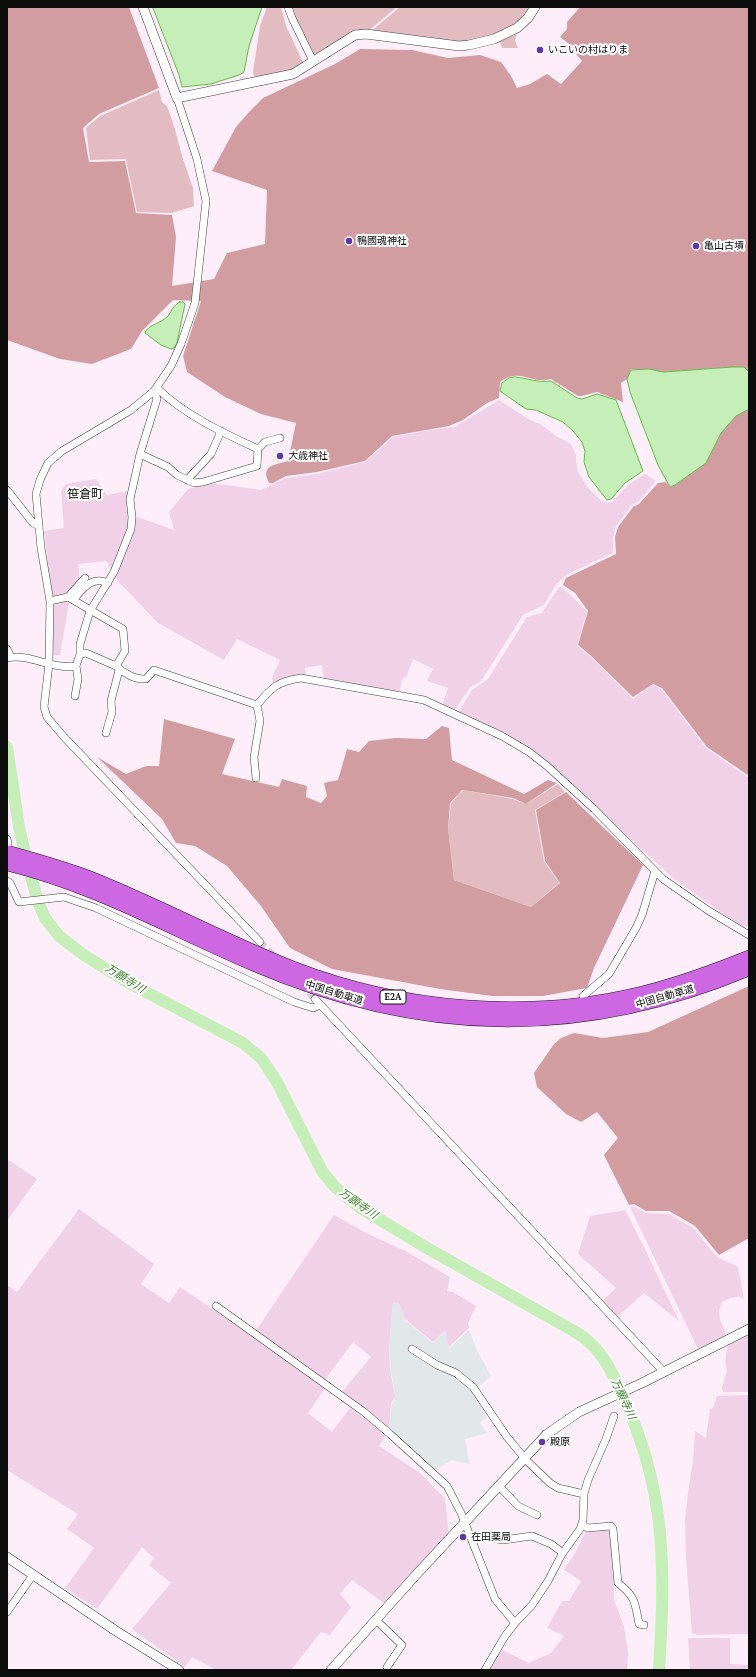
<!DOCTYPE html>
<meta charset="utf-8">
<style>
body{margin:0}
#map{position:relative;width:756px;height:1677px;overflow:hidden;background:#fdeefa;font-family:"PT Serif",serif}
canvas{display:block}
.frame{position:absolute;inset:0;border:8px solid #0c0c0c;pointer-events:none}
</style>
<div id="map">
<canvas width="756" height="1677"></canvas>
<div class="frame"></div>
</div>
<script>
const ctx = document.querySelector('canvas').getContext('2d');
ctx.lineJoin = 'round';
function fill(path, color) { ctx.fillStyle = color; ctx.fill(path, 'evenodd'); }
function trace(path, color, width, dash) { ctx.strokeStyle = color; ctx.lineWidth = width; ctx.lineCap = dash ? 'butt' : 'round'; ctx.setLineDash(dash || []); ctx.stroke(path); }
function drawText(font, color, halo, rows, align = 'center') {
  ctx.font = font + ' "PT Serif","Noto Sans JP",serif'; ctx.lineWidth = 4; ctx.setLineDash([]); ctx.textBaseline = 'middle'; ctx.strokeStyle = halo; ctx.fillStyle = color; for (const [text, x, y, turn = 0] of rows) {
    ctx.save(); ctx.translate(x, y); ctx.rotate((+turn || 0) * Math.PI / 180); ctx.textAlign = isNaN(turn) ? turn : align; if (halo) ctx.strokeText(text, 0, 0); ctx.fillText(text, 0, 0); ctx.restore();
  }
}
const industrial = new Path2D(`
 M393,1302L399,1303L405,1320L433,1343L445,1330L449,1348L469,1330L476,1348L491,1376L473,1392L487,1418L480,1422L487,1433L465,1439L470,1464L451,1460L434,1471L389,1430L392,1404L395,1396L391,1371L389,1348Z`);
const farmland = new Path2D(`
 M499,400L528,419L542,425L556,436L571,444L576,455L577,470L588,488L604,503L612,502L628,485L645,474L656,481L638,502L632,505L616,526L613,538V553L568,574L556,584L544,605L523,615L481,681L470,687L455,710L442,706L448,688L427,681L433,669L413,659L406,677L403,678L399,692L324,680L322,665L305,668L306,678L273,683L272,678L280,660L237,639L224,660L158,623L116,579L107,561L78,564L80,582L71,591L60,655H52L53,602L44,531L64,528L61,491L66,484L96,479L107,495L127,491L128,512L137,517L174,530L169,512L188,489L211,483L261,490L286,478L317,474L365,462L393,437L437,429L455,427Z
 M559,587L563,588L587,611L577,646L590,656L633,699L653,685L661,689L706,748L749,778V925L743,928L673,878L540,757L458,713L472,690L488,679L527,617L542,613Z
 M7,1159L37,1179L7,1221Z
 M630,1207H634L646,1213L669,1214L693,1228L717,1257L738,1267L744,1299L740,1297L730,1298L722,1302L719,1310L720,1320L726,1335L698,1349Z
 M79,1209L154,1264L141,1284L169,1303L180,1287L326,1387L308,1413L332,1432L350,1408L387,1434L379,1446L420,1473L445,1499L449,1535L384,1603L352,1580L340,1594L351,1607L330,1635L321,1632L291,1670H216L192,1657L185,1667L132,1629L171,1583L149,1565L154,1558L142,1547L97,1609L65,1588L94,1548L67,1529L78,1514L7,1470V1285L17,1292Z
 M625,1210L641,1241L679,1321L644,1293L617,1317L602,1301L616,1288L578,1254L590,1216Z
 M334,1215L366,1233L405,1251L450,1277L447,1291L453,1292L476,1306L468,1323L469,1328L449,1347L445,1330L433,1342L405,1319L399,1303L393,1302L389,1348L390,1370L395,1396L391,1404L389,1430L341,1393L371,1357L353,1342L324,1381L255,1332Z
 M749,1333V1392H723L722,1387L727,1371L725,1361L728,1344Z
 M749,1395V1634L697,1635L692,1633L686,1558L685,1519L689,1485L693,1462L695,1431L706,1438L710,1409L713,1408L717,1396Z
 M609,1528L613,1529L614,1600L624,1627L628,1653L627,1670H488L502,1650L529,1663L551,1653L564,1636L547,1628L562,1601H569L581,1581L564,1570L575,1553L586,1531L595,1532Z
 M688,1638H730V1664L749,1665V1670H690Z`);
const green = new Path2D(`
 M267,7H281L286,26L302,60V65L292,72L254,77L253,72L260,26Z
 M290,7H397L367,32L319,53L313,54Z
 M400,7H531L516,27L494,37L458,43L370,32Z
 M517,34L515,41L518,48H502L500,41Z
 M159,90L162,102L167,106L174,126L183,159L193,188L194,206L172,213L137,212L126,160L125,159L90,160L86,128L100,116Z
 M558,784L565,792L535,810L544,861L559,883L531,907L454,880L448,828L451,803L463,790L513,799L526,804Z`);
const forest = new Path2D(`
 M7,7H129L159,88L99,114L83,128L89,162L125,161L136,213L172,215L176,237L172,286L214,279L227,253L265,244L267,190L212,171L236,127L249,112L263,98L335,64L360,49L412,50L448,58L480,55L501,62L511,76L517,88L530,84L547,74L561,84L582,61L572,49L573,47L560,37L567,29V22L580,7H749V372L744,367H733L663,372L649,369H631L627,379L621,383L623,402L597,392L582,396H578L551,379C530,385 522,367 500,382L499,398L487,403L463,420L449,426L392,436L365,461L317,472L286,476L273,483H269C260,465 275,465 288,461L296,423L261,414L225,397L187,372L183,356L201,301L173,300L142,331L131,349L92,364L60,359L7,340Z
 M749,409V776L707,747L662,688L653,684L633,697L590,655L578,645L588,611L575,593L563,585L566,578L616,554L615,537L618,527L633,507L639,504L658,483L666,482L670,487L675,485L706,463L721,433L736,416Z
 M164,719L235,739L222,774L279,787L282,779L307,786L306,797L321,803L327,796L324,783L338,780L347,749L359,752L369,741L395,738L426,739L442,726L449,728L452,760L524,794L548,780L557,783L526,804L513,798L462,790L450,803L448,828L454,880L531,907L560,883L545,861L536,810L566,792L643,865L594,968L587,988L543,996H492L440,989L332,969L290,948L261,906L227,866L195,846L176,843L162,819L97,757L126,774L146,766H159Z
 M749,986V1238L719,1255L695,1226L669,1211H646L634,1204L629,1205L604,1155L618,1138L597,1112L581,1122L566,1114L537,1087L534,1073L554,1044L561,1038L574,1033L603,1038L648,1032Z`);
const water = new Path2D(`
 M153,7H262L249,46L244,72L239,75L211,84L182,87L179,75Z
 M180,302H183L185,304L177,343L174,348L171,349L161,345L145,333C147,325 162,323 168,316C172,311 173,305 180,302Z
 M733,367H744L749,372V409L736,416L721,433L706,463L675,485L670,487L658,465L630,392L627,379L631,370L649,369L663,372Z
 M515,377C527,378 538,383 551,381L577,398L582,399L597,394L616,400L643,471L625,483L611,499L607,500L589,477L584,462L585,451L582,442L573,431L563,422L536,410L526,409L500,391L502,383L509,378Z`);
const river = new Path2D(`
 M7,747L19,827L28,866L38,902L45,918L59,936L84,955L127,982L243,1043L261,1058L277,1082L322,1171L335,1187L359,1207L427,1248L579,1334C584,1338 590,1342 595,1348C610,1364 618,1386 627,1406C667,1496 665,1574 659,1670`);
const minorTunnel = new Path2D(`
 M260,942L274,956
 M302,985L315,999`);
const minor = new Path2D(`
 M288,7L292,18L313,61
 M177,98L197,159L206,201L195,303L181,344L171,366L154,391L131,410L62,451L48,463L40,480L36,494L41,548L50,601L49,664L44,707L47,717L64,737L260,942
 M258,449L265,442L280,438
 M140,454L168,467L177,475L194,483L203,482L257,466L258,449C225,434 183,414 157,388
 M187,480L211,454L221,431
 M7,490L33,523L39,526
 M68,597L85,578
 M73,600C83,589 92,575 108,583
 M50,601L68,597L123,629L125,651L116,666
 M7,649L11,657
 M80,654L86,653L116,666C123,673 136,680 146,679L154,670L257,705
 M7,658C30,653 52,670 76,666L80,654V644L90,611L114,572L131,529L132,517L130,499L133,486L140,454L157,399L154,391
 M75,696L78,679L76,666
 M106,733L112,712L111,701L119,670
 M256,778L254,757L260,721L257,705C271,688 278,681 301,678L424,700L502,736L529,752L547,766L594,809L663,879L709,911L749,935
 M7,839L8,843
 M7,881L10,883L19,902L64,897L96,908L294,1002L313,1008L320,1005
 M583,996L609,974L636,928L642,915L655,871
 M315,999L663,1371
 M216,1306L364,1412L390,1434L447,1486L461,1513L495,1599L515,1623
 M412,1349L437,1365L456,1373L473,1387L507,1437L527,1461L550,1483L558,1488L584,1494
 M499,1486L518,1506L537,1515
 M582,1525L588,1528L611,1526L613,1529L618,1583C636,1597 635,1603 639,1624L644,1625
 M470,1536H482L503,1540L532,1536L551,1544L563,1553
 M7,1612L33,1575
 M376,1620L402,1645L387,1667
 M485,1670L505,1636L515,1623L532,1605L548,1581L562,1554L580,1529L583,1520L584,1494L588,1480L606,1439L614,1416`);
const tertiary = new Path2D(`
 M143,7L177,98L293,74L355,35L366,34L459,46L469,45L494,39L517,28L528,18L535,7
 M7,1557L116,1631L179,1670
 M331,1670L415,1576L547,1434L579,1412L642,1383L749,1329`);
const motorway = new Path2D(`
 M7,852C36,860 65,868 93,879C160,906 225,941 293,968C402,1010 528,1021 642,993C679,984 714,971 749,957
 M7,864C94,885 171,929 253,964C420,1036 580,1040 749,969`);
const markers = [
 [540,50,4,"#5d36aa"],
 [349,241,4,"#5d36aa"],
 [696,246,4,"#5d36aa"],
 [280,456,4,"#5d36aa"],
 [542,1442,4,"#5d36aa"],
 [463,1537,4,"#5d36aa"]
];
const shields = [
 [393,997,26]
];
const shieldNames = [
 ["E2A",393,997]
];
const poiNames = [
 ["いこいの村はりま",548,50],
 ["鴨國魂神社",357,241],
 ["亀山古墳",704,246],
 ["大歳神社",288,456],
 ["殿原",550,1442],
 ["在田薬局",471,1537]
];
const streetNames = [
 ["中国自動車道",334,993,17],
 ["中国自動車道",665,997,-16]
];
const waterNames = [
 ["万願寺川",125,979,32],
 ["万願寺川",358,1204,35],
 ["万願寺川",623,1399,65]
];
const quarterNames = [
 ["笹倉町",85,495]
];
fill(industrial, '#e2e8ea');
fill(farmland, '#f0d1e7');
fill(green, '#e3bcc1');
fill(forest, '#d29da1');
fill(water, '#c6eeb9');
trace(water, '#62bc49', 1);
trace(river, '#c6eeb9', 12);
trace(minorTunnel, '#d9ccd6', 7, [7, 3.5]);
trace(minor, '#3f3f3f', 8);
trace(tertiary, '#3f3f3f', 10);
trace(motorway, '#1d1d1d', 14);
trace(minor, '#fff', 7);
trace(tertiary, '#fff', 9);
trace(motorway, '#ce67e2', 13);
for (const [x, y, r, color] of markers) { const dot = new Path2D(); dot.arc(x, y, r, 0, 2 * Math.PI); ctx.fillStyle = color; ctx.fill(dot); trace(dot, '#fff', 1.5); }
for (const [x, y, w] of shields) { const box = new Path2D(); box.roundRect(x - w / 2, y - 7, w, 14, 3); ctx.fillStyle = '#fff'; ctx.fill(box); trace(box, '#0c0c0c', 1); }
drawText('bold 9px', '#0c0c0c', null, shieldNames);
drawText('10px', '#0c0c0c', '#fff', poiNames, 'left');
drawText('10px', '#0c0c0c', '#fff', streetNames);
drawText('italic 11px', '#358224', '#fff', waterNames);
drawText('12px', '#0c0c0c', '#fff', quarterNames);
</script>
